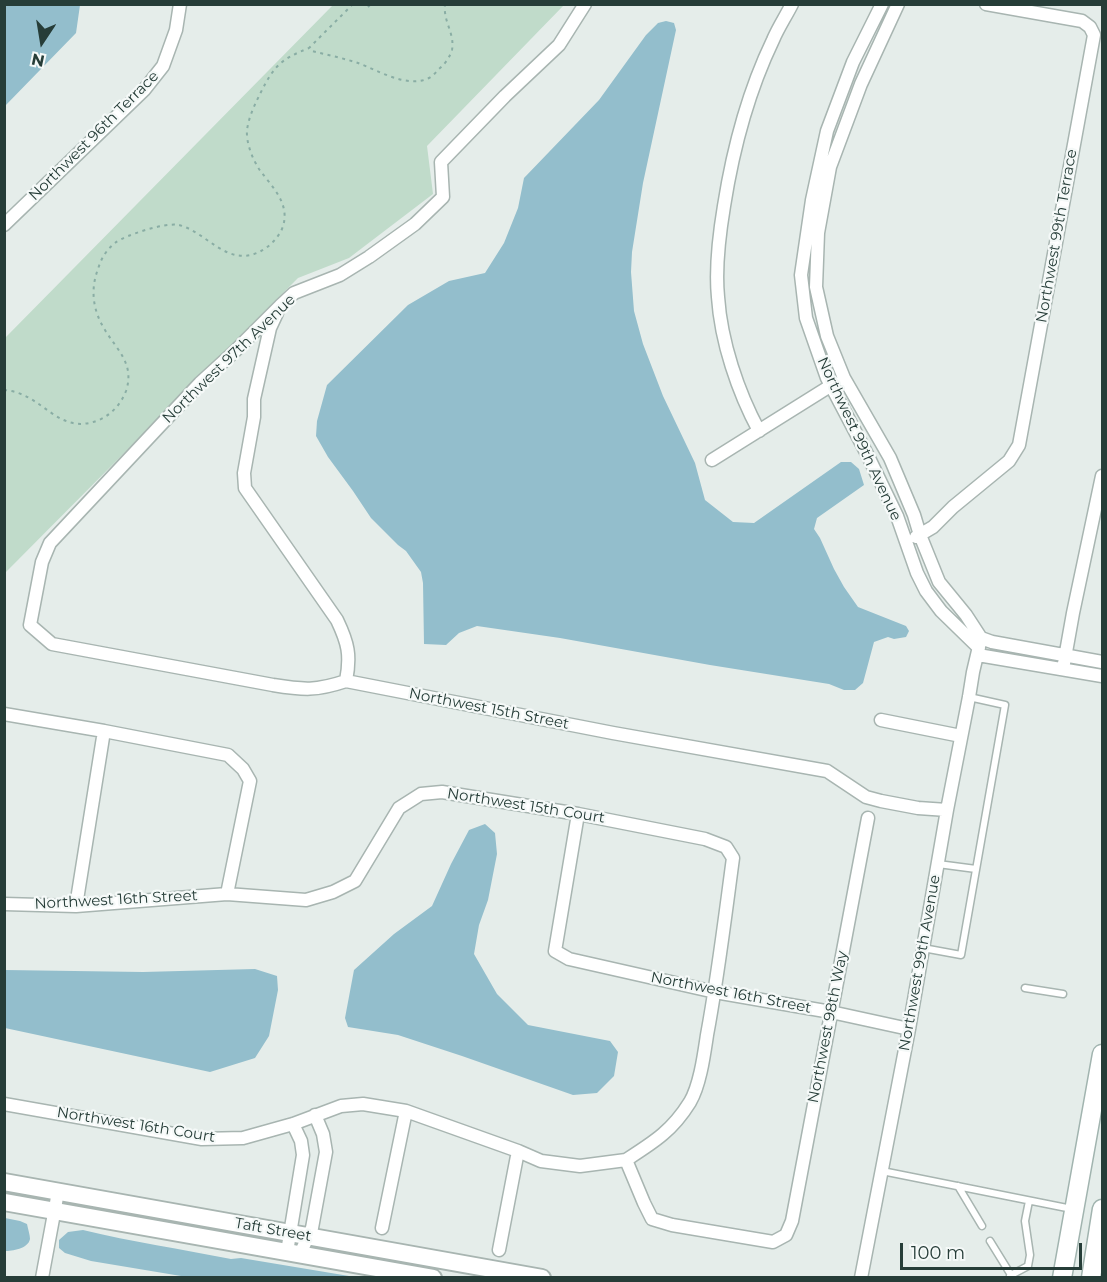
<!DOCTYPE html>
<style>
body{margin:0}
#map{position:relative;width:1107px;height:1282px;overflow:hidden;background:#e5edea;font-family:Montserrat,sans-serif}
canvas{display:block}
.frame{position:absolute;inset:0;border:6px solid #263d38;pointer-events:none}
.north{position:absolute;left:12px;top:12px;width:60px;height:60px;-webkit-text-stroke:4px #f5f9f8;paint-order:stroke;rotate:192deg;font-size:16px;font-weight:700;line-height:24px;text-align:center;color:#263d38}
.north::after{content:'';display:block;margin:auto;width:21px;height:27px;background:#263d38;clip-path:polygon(50% 0,100% 100%,50% 72%,0 100%)}
.scale{position:absolute;left:900px;top:1243px;width:182px;height:27px;box-sizing:border-box;border:3px solid #263d38;border-top:0;padding-left:8px;font-size:18px;line-height:21px;white-space:nowrap;color:#263d38;-webkit-text-stroke:4px #f5f9f8;paint-order:stroke}
</style>
<div id="map">
<canvas width="1107" height="1282"></canvas>
<div class="frame"></div>
<div class="north">N</div>
<div class="scale">100 m</div>
</div>
<script>
const ctx = document.querySelector('canvas').getContext('2d');
ctx.lineJoin = 'round';
function fill(path, color) { ctx.fillStyle = color; ctx.fill(path, 'evenodd'); }
function trace(path, color, width, dash) { ctx.strokeStyle = color; ctx.lineWidth = width; ctx.lineCap = dash ? 'butt' : 'round'; ctx.setLineDash(dash || []); ctx.stroke(path); }
function drawText(font, color, halo, rows, align = 'center') {
  ctx.font = font + ' Montserrat,sans-serif'; ctx.lineWidth = 4.5; ctx.setLineDash([]); ctx.textBaseline = 'middle'; ctx.strokeStyle = halo; ctx.fillStyle = color; for (const [text, x, y, turn = 0] of rows) {
    ctx.save(); ctx.translate(x, y); ctx.rotate((+turn || 0) * Math.PI / 180); ctx.textAlign = isNaN(turn) ? turn : align; if (halo) ctx.strokeText(text, 0, 0); ctx.fillText(text, 0, 0); ctx.restore();
  }
}
const green = new Path2D(`
 M333,5H564L427,146L433,194L349,258L298,278L5,573V338Z`);
const water = new Path2D(`
 M5,4L80,5L76,33L5,106Z
 M666,21L674,23L676,30L643,183L632,252L631,272L634,311L643,344L663,396L695,463L705,500L733,522L754,523L841,462H851L859,469L864,485L817,518L814,529L820,538L834,569L844,587L858,607L906,626L909,631L906,637L894,639L888,637L874,642L863,683L855,690H844L829,684L710,665L560,638L477,626L459,633L446,645L424,644L423,583L421,572L406,551L398,545L371,518L353,491L328,457L316,436L317,421L327,385L408,305L449,281L485,273L504,243L518,208L524,178L599,100L646,35L658,23Z
 M485,824L495,833L497,854L488,900L479,925L474,954L497,994L528,1025L610,1041L618,1052L614,1076L597,1093L573,1095L462,1056L398,1035L348,1027L345,1018L354,970L394,934L432,906L451,864L469,830Z
 M255,969L277,976L278,990L269,1036L255,1058L210,1072L5,1028V970L143,972Z
 M5,1218L20,1221L27,1224C28,1229 30,1235 30,1239C28,1249 12,1251 5,1251Z
 M83,1230C132,1242 181,1249 231,1259L241,1258L349,1276L350,1277H187L91,1261L65,1253L59,1248V1240L68,1232Z`);
const path = new Path2D(`
 M353,4L309,48L312,51C327,55 343,58 358,63C377,70 408,89 429,78C433,76 436,72 439,69C445,64 450,57 452,50C455,33 443,22 445,4
 M368,7L371,4
 M4,390C44,393 57,437 99,420C112,414 121,404 126,391C135,364 117,350 105,330C93,311 90,290 98,269C101,259 106,250 115,243C125,235 166,222 179,225C207,232 228,269 261,251C269,247 278,238 282,229C292,204 271,186 259,169C252,158 246,142 247,130C249,116 255,104 261,92C275,64 282,59 309,48`);
const service = new Path2D(`
 M938,864L976,869
 M923,948L961,955L1005,705L969,697
 M1025,988L1063,994
 M882,1171L1072,1209
 M958,1186L982,1226
 M990,1241L1011,1275L1010,1276
 M1011,1275L1028,1266L1030,1255L1025,1221L1029,1201`);
const minor = new Path2D(`
 M585,4L559,45L505,96L441,162L443,197L415,224L369,257L340,275L294,293L280,306L234,352L200,383L50,543L42,562L30,625L52,644L273,685C304,690 316,691 346,681L613,733L827,771L866,797L881,801L918,808L947,810
 M882,4L853,62L827,131L812,200L801,275L806,318L827,378L868,456L897,516L917,573L926,591L941,611L979,648
 M4,225L144,90L163,66L176,30L180,4
 M277,313L270,328L254,399V417L244,473L245,488L337,620C348,643 351,655 346,681
 M759,431C738,392 721,342 718,297C715,267 719,236 724,206C733,149 748,92 773,40C778,28 786,16 792,4
 M712,460L835,383
 M916,537L933,527L953,507L1009,461L1019,445L1094,35L1090,27L1082,21L986,4
 M981,638L992,642L1102,662
 M978,655L1102,676
 M1063,669L1073,613L1102,476
 M4,714L104,731L228,755L243,769L250,781L227,894
 M881,720L961,736
 M578,814L555,951L569,959L715,992L831,1012L909,1029
 M4,904L76,906L227,894L306,900L333,892L355,881L399,808L421,794L442,792L578,814L705,839L726,847L733,858C725,917 718,976 707,1035C704,1055 700,1085 690,1102C672,1131 654,1142 626,1160
 M76,906L104,731
 M4,1104L202,1139L243,1138L293,1124L341,1106L363,1104L406,1111L518,1151L541,1161L580,1166L626,1160L644,1203L652,1219L672,1225L773,1242L786,1235L792,1221L868,818
 M382,1228L406,1111
 M499,1250L518,1151
 M287,1252L303,1155L301,1141L293,1124
 M300,1254L312,1228L326,1152L323,1134L315,1115
 M42,1278L58,1192
 M861,1278L909,1029L947,810L969,697L973,672L981,638L966,615L939,582L920,535L914,515L890,458L844,378L827,336L816,287L818,233L830,167L861,84L898,4`);
const tertiary = new Path2D(`
 M4,1182L542,1278
 M4,1202L433,1278`);
const secondary = new Path2D(`
 M1062,1278L1102,1054
 M1091,1278L1102,1209`);
const streetNames = [
 ["Northwest 96th Terrace",94,136,-45],
 ["Northwest 99th Terrace",1057,236,-80],
 ["Northwest 97th Avenue",229,359,-44],
 ["Northwest 99th Avenue",859,439,65],
 ["Northwest 15th Street",489,709,11],
 ["Northwest 15th Court",526,806,9],
 ["Northwest 16th Street",116,900,-3],
 ["Northwest 99th Avenue",920,963,-80],
 ["Northwest 16th Street",731,993,11],
 ["Northwest 98th Way",828,1027,-79],
 ["Northwest 16th Court",136,1125,9],
 ["Taft Street",273,1230,10]
];
fill(green, '#c0dbca');
fill(water, '#93becc');
trace(service, '#a8b5b1', 9);
trace(minor, '#a8b5b1', 15);
trace(tertiary, '#a8b5b1', 20);
trace(secondary, '#a1b4af', 21);
trace(path, '#89ada4', 2, [3, 4.5]);
trace(service, '#fff', 6);
trace(minor, '#fff', 12);
trace(tertiary, '#fff', 16);
trace(secondary, '#fff', 18);
drawText('15px', '#263d38', '#f5f9f8', streetNames);
</script>
